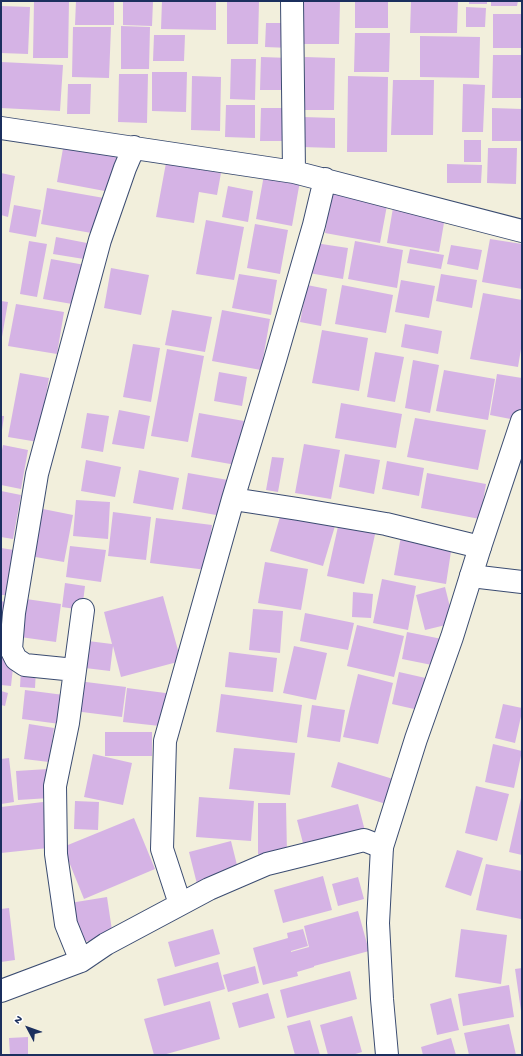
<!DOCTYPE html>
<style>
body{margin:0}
#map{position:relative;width:523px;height:1056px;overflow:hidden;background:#f2efdc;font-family:"Gochi Hand",sans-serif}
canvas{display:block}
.frame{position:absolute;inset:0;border:2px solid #1b2f5e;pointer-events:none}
.north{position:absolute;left:8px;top:1008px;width:40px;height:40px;-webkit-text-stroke:3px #fff;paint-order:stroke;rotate:311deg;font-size:11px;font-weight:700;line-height:16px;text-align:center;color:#1b2f5e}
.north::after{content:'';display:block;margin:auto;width:14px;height:18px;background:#1b2f5e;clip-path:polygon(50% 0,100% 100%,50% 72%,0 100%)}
</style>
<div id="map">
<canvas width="523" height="1056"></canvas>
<div class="frame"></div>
<div class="north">N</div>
</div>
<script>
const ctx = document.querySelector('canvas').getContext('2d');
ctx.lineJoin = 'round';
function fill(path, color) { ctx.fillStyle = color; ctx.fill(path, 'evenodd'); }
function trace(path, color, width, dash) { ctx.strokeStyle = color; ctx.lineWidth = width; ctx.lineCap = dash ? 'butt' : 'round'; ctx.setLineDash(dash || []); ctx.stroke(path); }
const building = new Path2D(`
 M34,1H69L68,58H33Z
 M76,1H114V25H75Z
 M123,1H153L152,26L123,25Z
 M162,1L216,2V30L161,29Z
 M227,1H259L258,44H227Z
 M302,1H340L339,44H301Z
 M355,1H388V28H355Z
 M411,1H458L457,33H410Z
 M469,1H487V4H469Z
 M491,1H518L517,6H491Z
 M1,6L30,7L28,54L1,53Z
 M466,7L486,8L485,27H466Z
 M493,14H522V48H493Z
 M266,23H291L290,48L265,47Z
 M121,26L150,27L149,69H121Z
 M73,27H111L109,78L72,77Z
 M355,33H390L389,72H354Z
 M154,35H185L184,61H153Z
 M420,36L480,37L479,78L420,77Z
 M493,55H522V98H492Z
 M261,57L290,58L289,90H260Z
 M305,57L335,58L334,110H304Z
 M231,59H256L255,100L230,99Z
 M1,62L63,65L60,111L1,108Z
 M152,72H187L186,112L152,111Z
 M119,74H148L147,123L118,122Z
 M192,76L221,77L220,131L191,130Z
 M348,76L388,77L387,152H347Z
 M393,80H434L433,135H391Z
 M68,84H91L90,114H67Z
 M463,84L485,85L483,132H462Z
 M226,105H255V138L225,137Z
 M261,108H286V141H260Z
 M492,108L522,109V141H492Z
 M303,117L335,118V148L302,147Z
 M464,140H481V162H464Z
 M64,143L117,153L110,192L57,182Z
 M488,148H517L516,184L487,183Z
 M166,163L221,173L217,195L199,192L194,223L156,217Z
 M447,164L482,165L481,183H447Z
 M1,173L15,176L8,217L1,215Z
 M264,175L300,181L292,226L256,219Z
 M228,186L253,191L248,222L222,217Z
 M47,188L104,198L97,234L41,224Z
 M332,190L388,200L380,243L325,233Z
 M14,205L41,210L36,237L9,232Z
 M393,208L445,217L439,252L387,243Z
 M206,220L244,227L234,280L196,274Z
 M255,224L288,230L280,274L247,268Z
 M56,237L87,243L84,259L53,254Z
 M490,239L522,244V289L482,282Z
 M29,241L47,244L37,297L20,294Z
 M355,241L403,250L397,288L348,279Z
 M315,243L348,248L343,279L309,273Z
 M451,245L482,250L478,270L447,264Z
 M410,249L444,255L441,269L407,263Z
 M51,259L85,265L78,305L43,299Z
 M111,268L149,275L141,315L104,308Z
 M239,274L277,280L271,315L232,308Z
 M441,274L477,280L472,308L436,301Z
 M401,280L435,286L429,318L395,312Z
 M307,285L327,289L321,326L300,322Z
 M342,285L393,295L386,333L335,324Z
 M483,293L522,300V343L518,367L470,359Z
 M1,301L8,302L2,337H1Z
 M16,304L64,312L57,354L8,346Z
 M172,310L212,317L205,352L165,345Z
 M222,310L270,319L261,370L212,361Z
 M405,324L442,331L438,354L401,347Z
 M322,330L368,338L359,391L312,383Z
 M133,344L160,348L151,402L123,397Z
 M167,349L204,356L188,442L151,436Z
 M375,352L404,357L395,402L367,397Z
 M413,360L439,365L430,413L405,408Z
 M444,370L495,379L488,420L436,411Z
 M219,372L247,377L242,406L214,401Z
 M20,373L49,378L38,442L8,437Z
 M497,374L522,378L521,421L490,415Z
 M341,403L402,414L396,448L335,438Z
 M119,410L150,416L144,449L112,444Z
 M87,413L109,416L103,452L81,448Z
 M199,413L244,421L236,465L191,457Z
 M1,416H4L2,430H1Z
 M415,418L486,430L478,470L407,457Z
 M304,444L340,450L331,499L295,493Z
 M3,445L28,450L21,489L1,485V456Z
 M345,454L380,460L374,494L339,487Z
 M272,457L284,458L278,492L266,490Z
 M86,460L121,467L115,497L81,491Z
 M387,461L424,468L419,496L382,489Z
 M139,470L179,478L173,510L133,503Z
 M188,473L228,480L222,516L182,509Z
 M427,473L486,484L480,519L421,508Z
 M1,491L21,495L13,539L1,537Z
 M76,500L110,502L108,539L73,536Z
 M33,507L73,515L64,562L24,555Z
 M282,510L335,526L323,566L270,551Z
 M113,512L151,517L146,560L108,556Z
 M156,518L212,525L207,570L150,563Z
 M339,522L376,530L364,584L327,576Z
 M401,536L452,545L446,584L394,575Z
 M70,546L106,550L101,582L66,577Z
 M1,548L14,550L9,595H1Z
 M265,562L308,569L301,610L258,603Z
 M382,579L416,586L408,630L373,623Z
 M65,583L85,586L82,610L62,607Z
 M445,587L454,623L425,630L416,595Z
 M353,592L373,594L371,618L352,617Z
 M163,596L181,661L121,677L113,646L110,671L85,668L88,641L112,644L104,612Z
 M19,598L61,604L56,642L13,636Z
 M1,601L5,602L3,625L1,624Z
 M253,609L283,611L280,653L249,650Z
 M305,613L354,623L348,650L300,641Z
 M357,625L404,636L394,677L347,666Z
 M407,632L442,639L437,666L402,659Z
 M294,646L327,653L316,700L283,693Z
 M229,652L277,658L273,692L225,687Z
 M1,656L14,658L11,686L1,685Z
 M21,669L36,670L35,688L20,687Z
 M399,672L430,679L423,711L392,704Z
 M358,674L393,683L378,744L343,737Z
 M78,681L126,687L122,717L74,711Z
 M127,688L173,694L169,727L123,722Z
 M25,690L64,695L60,724L22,719Z
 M1,691L8,693L5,706L1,705Z
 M221,694L302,705L297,743L216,732Z
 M503,704L522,708V712L515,743L495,738Z
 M312,705L345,710L340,742L307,737Z
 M29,724L54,728L49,762L24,759Z
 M105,732H152V756H105Z
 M493,744L522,751L514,788L485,782Z
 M234,748L295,753L290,795L229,789Z
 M93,754L132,763L123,805L84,797Z
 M9,758L14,802L1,804V759Z
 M338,762L393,779L386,804L331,787Z
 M48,769L50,798L18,800L16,771Z
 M476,786L509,794L497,841L465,833Z
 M199,797L254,801L251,841L196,837Z
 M521,798L522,799V855L509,852Z
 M75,801L99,802L98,830L74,829Z
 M43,802L48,848L1,853V807Z
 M258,803H286L287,854H258Z
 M358,804L365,831L304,847L297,820Z
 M134,818L155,869L84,899L63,847Z
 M231,841L239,873L197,884L189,852Z
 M457,850L483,858L471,896L445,887Z
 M486,864L522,871L521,919L476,910Z
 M323,876L332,910L283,923L274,890Z
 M358,877L364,899L338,906L332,884Z
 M107,897L113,937L77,943L70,903Z
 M9,908L15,960L1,962V909Z
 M358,911L369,951L314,966V967L297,972L298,976L263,985L253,948L288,938L287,933L303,929L308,946L291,951V952L309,947L304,926Z
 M213,929L220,954L175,967L168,942Z
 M461,929L507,935L501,984L455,977Z
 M218,962L225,989L164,1006L157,979Z
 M255,966L259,983L228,992L223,975Z
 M522,968V1011H521L515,969Z
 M350,971L357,999L287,1018L280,990Z
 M509,985L514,1017L463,1026L458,994Z
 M268,993L275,1018L239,1028L232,1003Z
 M451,998L459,1030L437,1035L430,1004Z
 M210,1001L220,1039L163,1055H154L144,1019Z
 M352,1016L362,1052L352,1055H328L320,1025Z
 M310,1020L320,1055H295L287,1026Z
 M509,1024L516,1055H469L464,1033Z
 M28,1037V1055H10L9,1038Z
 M451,1038L456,1055H423L421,1047Z`);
const minor = new Path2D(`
 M292,1L294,172
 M1,128L294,172L522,231
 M233,499L298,509L386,524L480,547
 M471,576L522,582
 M75,670L25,665L16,659L11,649L14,613L37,474L100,240L125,168L134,147
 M180,904L162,849L165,741L233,499L275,360L314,225L325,179
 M81,961L66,924L56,854L55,786L68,723L83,610
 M1,991L81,961L106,944L209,889L267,864L364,840L382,847`);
const tertiary = new Path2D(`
 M387,1055L382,999L378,923L382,847L416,739L452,637L480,547L522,421`);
fill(building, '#d5b3e5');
trace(minor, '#3b4c71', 24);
trace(tertiary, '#3b4c71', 24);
trace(minor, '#fff', 22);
trace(tertiary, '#fff', 22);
</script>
